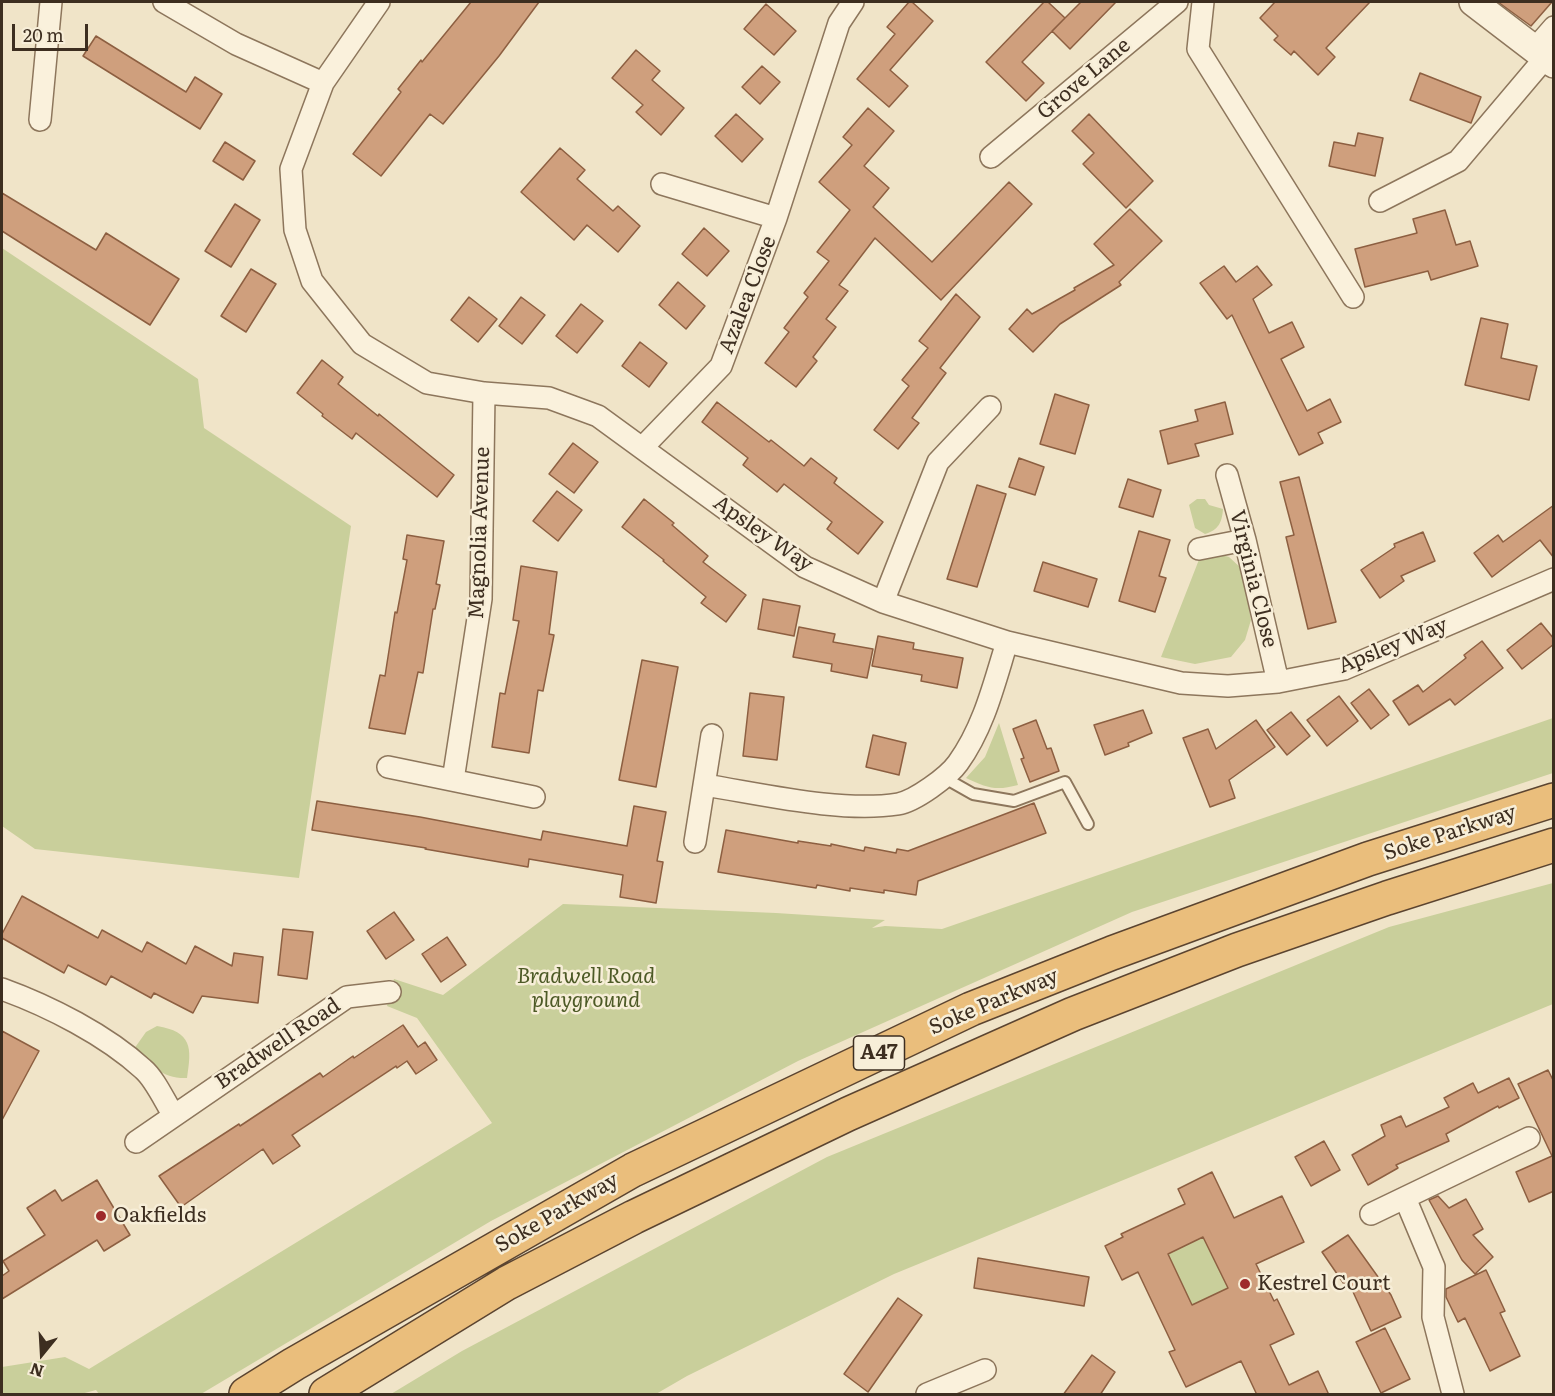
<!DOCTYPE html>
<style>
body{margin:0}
#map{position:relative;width:1555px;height:1396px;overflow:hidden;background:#f0e4c8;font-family:Literata,serif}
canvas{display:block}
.frame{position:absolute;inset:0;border:3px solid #3d2e20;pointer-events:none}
.north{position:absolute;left:12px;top:1324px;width:60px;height:60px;-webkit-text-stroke:4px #f7eed8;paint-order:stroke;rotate:198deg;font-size:16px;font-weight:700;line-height:24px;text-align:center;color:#3d2e20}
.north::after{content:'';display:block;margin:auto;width:21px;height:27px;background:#3d2e20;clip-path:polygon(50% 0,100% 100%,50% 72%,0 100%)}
.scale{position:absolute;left:12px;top:24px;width:76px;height:27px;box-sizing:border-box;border:3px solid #3d2e20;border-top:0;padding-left:8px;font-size:18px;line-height:21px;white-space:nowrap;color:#3d2e20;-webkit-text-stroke:4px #f7eed8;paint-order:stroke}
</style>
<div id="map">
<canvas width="1555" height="1396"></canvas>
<div class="frame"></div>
<div class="north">N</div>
<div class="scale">20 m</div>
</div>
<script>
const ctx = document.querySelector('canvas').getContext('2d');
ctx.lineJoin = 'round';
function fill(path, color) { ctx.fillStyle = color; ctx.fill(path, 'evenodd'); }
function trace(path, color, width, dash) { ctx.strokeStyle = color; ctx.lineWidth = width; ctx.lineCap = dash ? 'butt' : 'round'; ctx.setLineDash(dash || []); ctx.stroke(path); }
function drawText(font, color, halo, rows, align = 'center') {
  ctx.font = font + ' Literata,serif'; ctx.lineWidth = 5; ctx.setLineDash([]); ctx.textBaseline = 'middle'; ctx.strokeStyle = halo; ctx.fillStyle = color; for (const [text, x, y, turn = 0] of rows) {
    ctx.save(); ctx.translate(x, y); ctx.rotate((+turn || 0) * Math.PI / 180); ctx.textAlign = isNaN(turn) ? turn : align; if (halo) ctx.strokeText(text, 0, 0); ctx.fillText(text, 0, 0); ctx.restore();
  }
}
const green = new Path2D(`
 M2,248L198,379L204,428L351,526L299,878L35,849L2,826Z
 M1197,499H1205L1209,505L1223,509C1222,522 1219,530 1205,534L1195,528L1189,505Z
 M1215,553L1229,557L1242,569L1251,620L1245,640L1231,657L1195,664L1161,657L1200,557Z
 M1553,718V773L1132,912L798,1061L491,1221L201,1394H99L96,1390L81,1394H3L2,1367L65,1357L89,1369L492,1123L417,1018L387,1006L394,979L443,995L563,904L776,913L885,920L872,928L885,926L942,929Z
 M999,723L1018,785C996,791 987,788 966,778L985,757Z
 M1553,883V1004L894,1274L687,1376L656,1394H391L462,1351L827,1157L1389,927Z
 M157,1026C192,1032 192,1047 187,1078C163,1079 150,1065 134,1049L146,1032Z
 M1203,1237L1228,1288L1192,1305L1168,1254Z`);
const building = new Path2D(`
 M471,2H539L499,56L443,124L430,114L381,176L353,154L401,92L398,89L421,60L422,62Z
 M909,2H912L933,21L890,70L908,86L889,107L857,79L895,34L887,27Z
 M1044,2H1048L1065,18L1022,62L1044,83L1026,101L986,62Z
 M1081,2H1116L1070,49L1052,31Z
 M1275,2H1370L1326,48L1335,57L1318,75L1294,51L1291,55L1274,40L1278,36L1260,18Z
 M1498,2H1552L1531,26Z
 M766,4L796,31L774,55L744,29Z
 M96,36L186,92L195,77L222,94L200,129L83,56Z
 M636,50L660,71L652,80L684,108L661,135L636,112L643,105L612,78Z
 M762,66L780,82L760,104L742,87Z
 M1420,73L1481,97L1471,123L1410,100Z
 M868,108L894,131L864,166L889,188L873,207L932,262L1009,182L1032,204L941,300L875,238L839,285L848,291L826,319L836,327L813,357L817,361L796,387L765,363L789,332L784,328L808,297L804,293L829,261L817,252L850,210L819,182L852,145L843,137Z
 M736,114L763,139L742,162L715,136Z
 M1089,114L1153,181L1126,208L1083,164L1094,153L1072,131Z
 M1358,133L1383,138L1375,176L1329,166L1334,142L1355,146Z
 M225,142L255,161L243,180L213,161Z
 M560,148L585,170L577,179L613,211L618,206L640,226L618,252L587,225L574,240L521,192Z
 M2,193L96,250L106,233L179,279L150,325L2,231Z
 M235,204L260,220L231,267L205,251Z
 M1130,209L1162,241L1119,282L1121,285L1060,324L1033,352L1009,329L1027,309L1032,314L1075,290L1074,288L1114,265L1094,244Z
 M1445,210L1456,245L1470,241L1478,266L1431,280L1428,271L1365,287L1355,249L1417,233L1413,219Z
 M704,228L729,251L707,276L682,254Z
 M1224,266L1236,282L1257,266L1272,285L1253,299L1269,333L1292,322L1304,347L1281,359L1307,411L1330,399L1341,422L1318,433L1323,443L1299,455L1232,315L1227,319L1200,283Z
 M251,269L276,284L246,332L221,316Z
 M678,282L705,306L686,329L659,305Z
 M956,294L980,317L940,368L946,373L912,418L919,423L898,449L874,430L909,386L902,380L928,348L919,341Z
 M469,297L497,319L478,342L451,320Z
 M521,297L545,315L522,344L499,326Z
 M581,304L603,321L577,353L556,336Z
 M1481,318L1508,324L1501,358L1537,366L1529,400L1465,385Z
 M640,342L667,363L649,387L622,366Z
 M322,360L343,377L338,384L378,416L379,414L454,475L437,497L356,433L352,439L322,416L323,414L297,393Z
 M1055,394L1089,405L1075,454L1040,444Z
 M717,402L769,442L771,440L804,466L811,458L837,478L834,483L883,522L858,554L827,529L832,522L784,484L777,492L743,465L748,458L702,422Z
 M1225,402L1233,434L1195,444L1199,456L1168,464L1160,431L1198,421L1195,410Z
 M573,443L598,462L574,493L549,474Z
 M1019,458L1044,467L1035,495L1009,487Z
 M1299,477L1336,622L1308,629L1286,537L1294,535L1280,482Z
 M1128,479L1161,490L1153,517L1119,507Z
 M977,485L1006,494L977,587L947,579Z
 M557,491L582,510L558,541L533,521Z
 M644,499L674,523L672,525L708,556L703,562L746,595L726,622L701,603L706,597L663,561L664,560L622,527Z
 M1554,505V558L1540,540L1492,577L1474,553L1498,535L1503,542Z
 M1139,531L1170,540L1159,576L1166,578L1155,612L1119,601Z
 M1423,532L1435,561L1401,576L1404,581L1380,598L1361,570L1395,547L1394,544Z
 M407,535L444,541L436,584L440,585L435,609H433L423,673L418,672L405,734L369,728L380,675L385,676L395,612L397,613L407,560L403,559Z
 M1043,562L1097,579L1088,607L1034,591Z
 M521,566L557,572L549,634L554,635L543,691L538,690L529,753L492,747L500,693L505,694L519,621L513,620Z
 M763,599L800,606L794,636L758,629Z
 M1541,623L1554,639V644L1522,669L1507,650Z
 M799,627L835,634L833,642L873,649L867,678L831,671L832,664L793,657Z
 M878,636L914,643L913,649L963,658L957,688L921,681L922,675L872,666Z
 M1482,641L1503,668L1455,705L1450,699L1409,725L1393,701L1418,685L1423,692L1466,658L1464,655Z
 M642,660L678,667L656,787L619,780Z
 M1369,689L1389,715L1371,729L1351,703Z
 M750,693L784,697L777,760L743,756Z
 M1339,696L1358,721L1327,746L1307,720Z
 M1143,710L1152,733L1128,743L1129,746L1105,755L1094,725Z
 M1291,712L1310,736L1287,755L1267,730Z
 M1036,720L1047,749L1051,748L1059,771L1030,782L1021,759L1024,758L1013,729Z
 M1256,720L1275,747L1229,780L1235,798L1210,807L1183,738L1208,729L1216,749Z
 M873,735L906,743L899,775L866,767Z
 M317,801L420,817L541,840L543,831L627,846L634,806L666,812L657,861L663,862L656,903L620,897L623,875L529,859L528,867L425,849L426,848L312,830Z
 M1034,803L1046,833L918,881L916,895L884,890V893L850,888V891L817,885L816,888L718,872L726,830L798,843V841L831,846V844L864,851L865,847L896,853L897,849L908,851Z
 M22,896L98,938L102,930L142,952L147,942L186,964L195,946L232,966L234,953L263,957L258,1003L202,996L193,1013L154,993L151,998L111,976L106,985L68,965L64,973L2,938V934Z
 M394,912L414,940L386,959L367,931Z
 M283,929L313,932L307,979L278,975Z
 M447,937L466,965L441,982L422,954Z
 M403,1025L418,1047L425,1042L437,1060L416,1074L407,1061L397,1068L396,1066L292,1135L300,1146L273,1164L263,1149L181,1207L159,1176L239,1124L240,1126L320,1073L323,1077L353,1056L354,1058Z
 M2,1031L39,1051L2,1120Z
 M1548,1070L1554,1082V1191L1529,1202L1516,1172L1552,1156L1518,1084Z
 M1509,1078L1519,1098L1499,1108L1498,1106L1446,1134L1449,1141L1396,1165L1398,1168L1368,1185L1352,1155L1385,1136L1381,1125L1401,1116L1406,1127L1449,1107L1444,1098L1473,1083L1478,1093Z
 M1324,1141L1340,1170L1311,1186L1295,1157Z
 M1212,1172L1234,1218L1282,1196L1304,1242L1256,1264L1274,1301L1277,1299L1294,1334L1270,1345L1289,1385L1318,1371L1329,1395H1257L1241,1361L1186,1387L1169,1352L1175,1350L1138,1272L1122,1280L1105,1246L1123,1237L1121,1234L1185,1204L1178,1189ZM1203,1237L1228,1288L1192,1305L1168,1254Z
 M97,1180L130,1235L104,1251L97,1240L2,1299V1276L9,1271L3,1261L45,1235L27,1208L55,1190L62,1201Z
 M1438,1196L1449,1208L1466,1199L1483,1229L1473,1235L1493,1257L1475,1274L1462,1260L1429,1200Z
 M1348,1235L1391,1295L1401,1317L1371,1331L1348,1281L1344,1284L1322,1252Z
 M978,1258L1089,1277L1084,1306L974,1288Z
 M1486,1270L1505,1311L1500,1313L1520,1356L1490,1371L1465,1318L1458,1322L1446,1297V1289Z
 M898,1298L922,1315L868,1392L844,1374Z
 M1385,1328L1410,1379L1381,1393L1356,1342Z
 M1092,1355L1115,1372L1100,1395H1063Z`);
const service = new Path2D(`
 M943,777L973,794L1014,801L1065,782L1088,824`);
const minor = new Path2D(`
 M164,2L236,44L323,83
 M379,2L323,83L291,169L295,230L312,281L362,344L427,383L484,393L549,398L598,416L805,567L883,602L1007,642L1181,683L1228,686L1278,682L1344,669L1554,579
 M1203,2L1198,49L1353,297
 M1534,50L1554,27
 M40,120L51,2
 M991,157L1177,2
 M662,184L776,218
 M1380,201L1458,161L1545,58
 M642,448L721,366L776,218L839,23L853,2
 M1227,475L1245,540L1278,682
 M1199,549L1245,540
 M883,602L938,462L990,407
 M388,767L534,797
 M453,780L481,599L484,393
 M704,785C762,794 841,813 898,804C915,801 948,777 958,763C984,727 994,684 1007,642
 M695,842L712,735
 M2,989C49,1006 106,1035 143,1069C155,1079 165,1102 174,1116
 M136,1142L347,997L390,992
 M1405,1198L1434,1267L1433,1317L1453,1394
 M1371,1214L1529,1138
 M927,1394L985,1370`);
const tertiary = new Path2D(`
 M1473,2L1554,64`);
const trunk = new Path2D(`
 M246,1394L294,1364L633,1170L971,1009L1112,953L1368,859L1554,800
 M326,1394L507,1283L634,1217L848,1114L1073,1014L1237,950L1387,898L1554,845`);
const markers = [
 [101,1216,6,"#9e2a2b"],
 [1245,1284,6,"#9e2a2b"]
];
const shields = [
 [879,1053,51]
];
const shieldNames = [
 ["A47",879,1053]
];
const streetNames = [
 ["Grove Lane",1084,79,-40],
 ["Azalea Close",748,295,-69],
 ["Magnolia Avenue",480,533,-88],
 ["Apsley Way",763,534,35],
 ["Virginia Close",1253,579,76],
 ["Apsley Way",1393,646,-22],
 ["Soke Parkway",1450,833,-18],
 ["Soke Parkway",994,1002,-23],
 ["Bradwell Road",278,1044,-34],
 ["Soke Parkway",557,1213,-30]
];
const parkNames = [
 ["Bradwell Road",586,977],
 ["playground",586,1001]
];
const poiNames = [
 ["Oakfields",113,1216],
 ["Kestrel Court",1257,1284]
];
fill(green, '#c9cf9b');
fill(building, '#cf9f7d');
trace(building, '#8d5f41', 1.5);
trace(service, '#8d765c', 14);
trace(minor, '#8d765c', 24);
trace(tertiary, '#8d765c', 30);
trace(trunk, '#5b4430', 36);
trace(service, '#faf1dc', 10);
trace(minor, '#faf1dc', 21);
trace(tertiary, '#faf1dc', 27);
trace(trunk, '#eabe7c', 33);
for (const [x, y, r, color] of markers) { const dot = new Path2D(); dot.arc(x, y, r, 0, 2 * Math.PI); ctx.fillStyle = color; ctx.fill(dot); trace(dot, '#f7eed8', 2); }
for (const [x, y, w] of shields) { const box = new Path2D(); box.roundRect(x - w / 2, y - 17, w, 34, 4.5); ctx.fillStyle = '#f7eed8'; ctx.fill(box); trace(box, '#3d2e20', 1.5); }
drawText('bold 20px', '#3d2e20', null, shieldNames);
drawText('21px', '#3d2e20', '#f7eed8', streetNames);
drawText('italic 21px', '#4d5a26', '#f7eed8', parkNames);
drawText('21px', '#3d2e20', '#f7eed8', poiNames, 'left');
</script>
